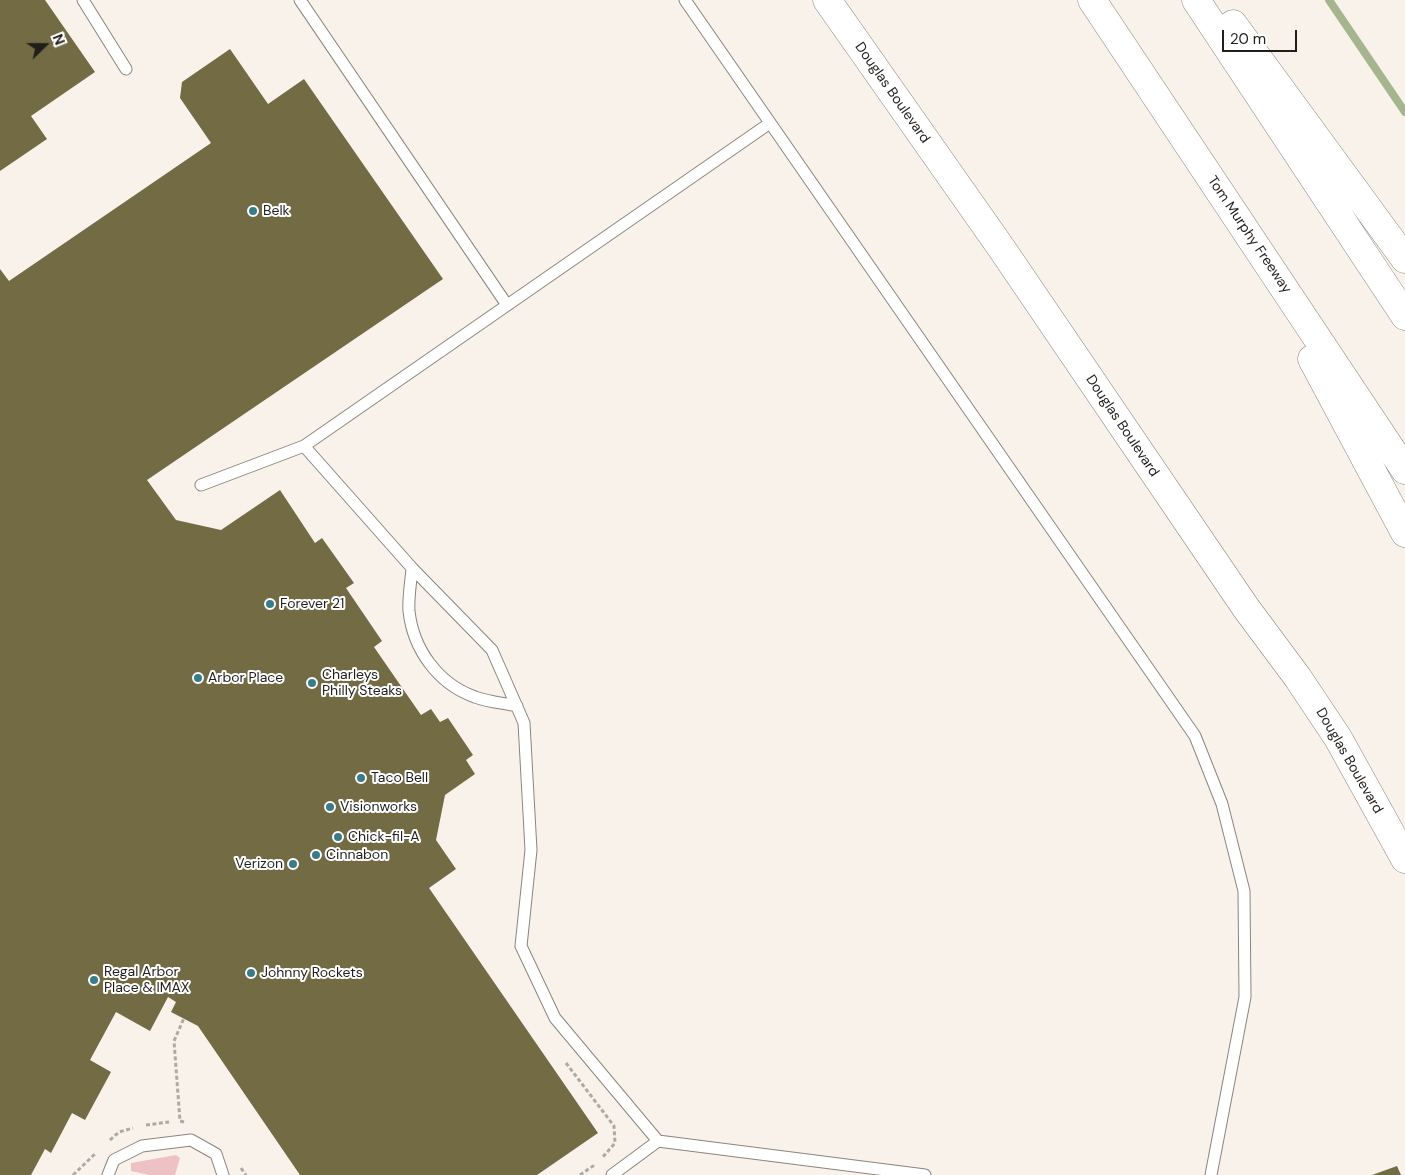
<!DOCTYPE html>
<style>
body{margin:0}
#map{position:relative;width:1405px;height:1175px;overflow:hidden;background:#f9f2eb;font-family:"DM Sans",sans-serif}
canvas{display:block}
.north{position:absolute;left:20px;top:20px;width:50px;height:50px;-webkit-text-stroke:4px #fff;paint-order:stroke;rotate:68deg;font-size:14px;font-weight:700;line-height:20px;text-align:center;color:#201e1b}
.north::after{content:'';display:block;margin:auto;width:18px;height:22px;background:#201e1b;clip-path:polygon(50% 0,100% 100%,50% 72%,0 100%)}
.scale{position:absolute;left:1222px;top:30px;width:75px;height:22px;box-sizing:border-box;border:2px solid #201e1b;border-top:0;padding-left:6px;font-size:15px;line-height:18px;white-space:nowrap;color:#201e1b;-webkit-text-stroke:4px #fff;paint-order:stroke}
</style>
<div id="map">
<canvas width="1405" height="1175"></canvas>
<div class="north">N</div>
<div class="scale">20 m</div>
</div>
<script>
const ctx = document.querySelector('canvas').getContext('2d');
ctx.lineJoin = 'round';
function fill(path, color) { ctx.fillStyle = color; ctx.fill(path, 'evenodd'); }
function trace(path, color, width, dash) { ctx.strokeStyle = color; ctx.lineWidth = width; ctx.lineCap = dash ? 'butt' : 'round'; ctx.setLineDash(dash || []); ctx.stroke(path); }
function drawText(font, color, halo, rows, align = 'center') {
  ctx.font = font + ' "DM Sans",sans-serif'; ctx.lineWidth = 4; ctx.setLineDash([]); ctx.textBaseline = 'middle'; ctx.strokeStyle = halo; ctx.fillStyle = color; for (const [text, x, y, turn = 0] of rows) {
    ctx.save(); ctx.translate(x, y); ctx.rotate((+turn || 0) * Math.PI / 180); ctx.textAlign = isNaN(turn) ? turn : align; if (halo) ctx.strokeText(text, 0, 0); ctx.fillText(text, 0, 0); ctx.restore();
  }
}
const green = new Path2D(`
 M176,1155L180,1158L175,1175H149L131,1171V1163Z`);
const stream = new Path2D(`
 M1329,0L1405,112`);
const building = new Path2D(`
 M0,0H45L95,72L31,116L47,139L0,171Z
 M230,49L268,104L304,79L443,279L147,480L176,520L221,530L280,490L315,543L322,538L354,583L346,588L382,641L374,647L421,715L431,709L440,722L448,718L473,755L466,760L475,774L445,795L436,840L456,869L429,888L598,1133L537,1175H300L198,1026L171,1012L176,1002L168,997L150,1031L116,1012L90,1060L111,1072L85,1120L72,1113L51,1153L45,1149L31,1175H0V269L9,281L211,143L180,98L182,82Z
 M1397,1166L1401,1175H1372Z`);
const path = new Path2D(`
 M566,1063L614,1126L615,1143L602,1158
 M184,1122L180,1121L174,1041L184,1018
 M146,1125L169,1122
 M110,1140L119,1132L133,1128
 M241,1168L246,1175
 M73,1175L96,1153
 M580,1175L596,1164`);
const service = new Path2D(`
 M83,0L126,69
 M300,0L507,305
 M685,0L1195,736L1222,804L1244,891L1245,997L1211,1175
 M201,485L304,446
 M412,568C411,582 408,597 409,611C413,649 438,684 475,697C488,702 503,703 517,706
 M658,1141L925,1175
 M108,1175L114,1160L142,1146L191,1140L216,1154L223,1175
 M612,1175L658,1141L555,1018L521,946L531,850L524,723L492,650L412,568L304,446L770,123`);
const secondary = new Path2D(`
 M827,0L1002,249L1246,608L1298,678L1338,738L1405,859`);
const motorway = new Path2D(`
 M1092,0L1405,470
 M1196,0L1405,316
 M1233,24L1405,259
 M1312,359L1405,533`);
const markers = [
 [253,211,5,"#377d89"],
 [270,604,5,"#377d89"],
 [198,678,5,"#377d89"],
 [312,683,5,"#377d89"],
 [361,778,5,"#377d89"],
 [330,807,5,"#377d89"],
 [338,837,5,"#377d89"],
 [316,855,5,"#377d89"],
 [293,864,5,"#377d89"],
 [251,973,5,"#377d89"],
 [94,980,5,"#377d89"]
];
const streetNames = [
 ["Douglas Boulevard",892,93,55],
 ["Tom Murphy Freeway",1249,235,56],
 ["Douglas Boulevard",1122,426,56],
 ["Douglas Boulevard",1349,761,60]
];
const poiNames = [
 ["Belk",263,211],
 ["Forever 21",280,604],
 ["Charleys",322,675],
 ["Philly Steaks",322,691],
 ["Arbor Place",208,678],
 ["Taco Bell",371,778],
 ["Visionworks",340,807],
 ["Chick-fil-A",348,837],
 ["Cinnabon",326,855],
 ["Verizon",283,864,"right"],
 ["Regal Arbor",104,972],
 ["Place & IMAX",104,988],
 ["Johnny Rockets",261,973]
];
fill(green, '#eec2c5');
trace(stream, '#a5b68f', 8);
fill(building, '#736b44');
trace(service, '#8c857e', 13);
trace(secondary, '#8c857e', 29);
trace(motorway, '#8c857e', 29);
trace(path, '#aea9a3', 3, [4, 2.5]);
trace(service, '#fff', 11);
trace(secondary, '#fff', 28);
trace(motorway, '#fff', 28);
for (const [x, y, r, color] of markers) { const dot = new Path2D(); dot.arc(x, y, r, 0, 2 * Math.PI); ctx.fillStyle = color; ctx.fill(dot); trace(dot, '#fff', 2); }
drawText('14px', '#201e1b', '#fff', streetNames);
drawText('14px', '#201e1b', '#fff', poiNames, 'left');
</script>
